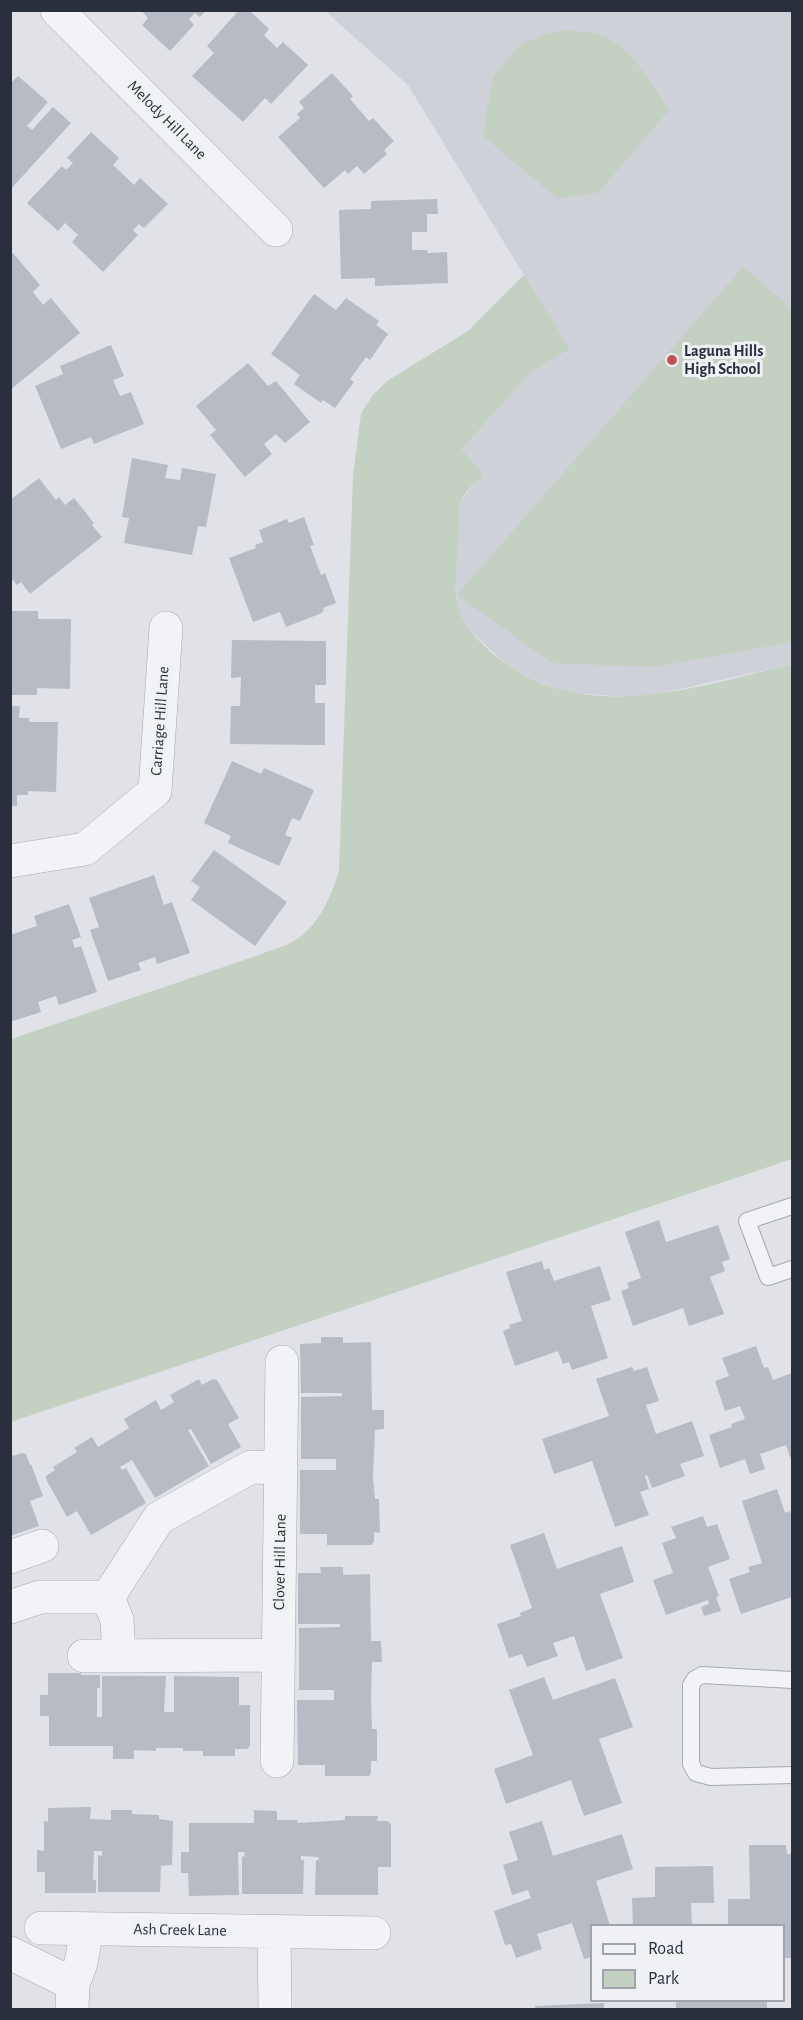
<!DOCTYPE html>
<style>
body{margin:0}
#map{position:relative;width:803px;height:2020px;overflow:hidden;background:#e0e2e7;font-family:"Alegreya Sans",sans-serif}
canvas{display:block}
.frame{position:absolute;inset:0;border:12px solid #2a2f3c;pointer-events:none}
.legend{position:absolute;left:590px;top:1924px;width:195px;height:78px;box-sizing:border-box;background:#eff1f5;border:2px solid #a0a3ab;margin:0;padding:8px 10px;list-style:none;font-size:18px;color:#2a2f3c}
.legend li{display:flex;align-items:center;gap:12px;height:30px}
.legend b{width:30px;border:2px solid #a0a3ab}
</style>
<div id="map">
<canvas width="803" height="2020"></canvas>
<div class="frame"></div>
<ul class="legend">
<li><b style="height:8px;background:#f2f3f6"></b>Road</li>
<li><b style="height:16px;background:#c4d0c2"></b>Park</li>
</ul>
</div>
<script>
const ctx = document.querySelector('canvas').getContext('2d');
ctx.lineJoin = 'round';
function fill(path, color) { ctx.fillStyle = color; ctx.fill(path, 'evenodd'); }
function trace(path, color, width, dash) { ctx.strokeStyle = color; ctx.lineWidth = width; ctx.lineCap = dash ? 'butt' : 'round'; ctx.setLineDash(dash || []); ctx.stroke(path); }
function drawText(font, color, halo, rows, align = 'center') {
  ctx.font = font + ' "Alegreya Sans",sans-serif'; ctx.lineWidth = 6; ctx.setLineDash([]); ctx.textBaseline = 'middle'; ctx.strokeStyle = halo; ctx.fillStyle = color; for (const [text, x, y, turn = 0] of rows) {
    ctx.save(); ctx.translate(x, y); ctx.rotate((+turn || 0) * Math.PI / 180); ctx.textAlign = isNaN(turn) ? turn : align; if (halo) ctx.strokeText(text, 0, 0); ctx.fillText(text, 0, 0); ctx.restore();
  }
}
const built = new Path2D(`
 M325,11H792V664L658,694L630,697L570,693L529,678L506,664L466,627L458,613L455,584L460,501L483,474L462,449L533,370L569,349L408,85Z`);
const green = new Path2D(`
 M565,30C579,31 593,32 607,38C632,50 654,86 669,110L598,193L557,198L484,137L486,116L493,76L521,44L543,35Z
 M743,267L792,309V642L655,667L552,663L457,595Z
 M524,275L570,349L533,370L462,449L483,474C477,482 463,493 460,502C459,508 460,515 459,521C458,539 457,557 456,575C453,612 465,629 492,653C579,728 693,688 792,664V1159L11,1422V1039L259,955C270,950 284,947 294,941C319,926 331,896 339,871L353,476L361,413L373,395L387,381L468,331Z`);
const building = new Path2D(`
 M141,10H206L200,17L195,13L189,19L194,25L170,51L142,25L148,18Z
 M239,10H249L269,29L264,35L277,48L283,42L308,65L271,104L265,98L243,122L192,76L214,53L207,46Z
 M332,73L353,96L350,99L369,121L373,118L394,141L384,150L387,154L364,174L357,166L348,174L345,170L324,188L278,137L300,118L297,114L304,108L299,102Z
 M18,76L48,102L27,126L32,130L53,107L71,123L10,190V84Z
 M91,132L119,158L113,165L134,185L140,178L168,204L144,228L139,224L133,230L138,235L103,272L72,242L78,235L65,223L58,231L27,203L62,166L66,170L73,163L67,158Z
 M437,199L438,214H427V232H412V250H427L428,253L447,252L448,283L375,286V278L341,279L339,210L371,209V201Z
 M13,253L40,285L33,292L43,305L51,298L80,333L10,390V255Z
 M314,294L336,310L346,298L379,321L376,325L388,334L370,360L366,357L350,379L354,382L335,408L323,400L321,403L294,384L300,375L271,354Z
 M111,345L124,376L113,380L120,396L131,392L144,424L94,444L91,437L61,449L35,386L63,374L60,366Z
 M248,363L268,386L276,381L310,422L285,443L276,434L264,444L272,454L245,477L210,435L216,430L196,406Z
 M132,458L168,465L165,478L180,480L182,468L216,474L206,527L198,526L192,555L124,543L129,518L122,517Z
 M39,478L56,500L59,497L65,505L74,498L94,523L92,525L102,537L30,594L21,582L17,585L10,577V500Z
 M304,517L314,545L310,546L321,575L325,573L336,603L323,608L324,611L321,612L322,613L286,627L280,612L253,622L229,558L256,548L255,545L263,542L259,530L287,519L289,523Z
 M10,611H38V619H71L70,689L37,688V695H10Z
 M232,640L326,641V685H315V703H325V745L230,744L231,706H240L241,677L231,678Z
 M10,706H20L19,718H29V722H58L56,792L28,791V795H17V806H10Z
 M232,761L261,774L264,768L314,790L300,821L292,818L285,835L292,838L279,866L228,843L231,836L204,823Z
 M214,850L287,902L255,946L191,900L200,887L191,881Z
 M154,875L164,905L172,902L190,953L157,964L155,957L138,963L141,970L108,981L90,930L99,927L89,898Z
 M69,904L81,937L72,940L75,948L81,946L97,992L59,1005L56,996L38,1002L41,1012L10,1022V935L37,926L34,916Z
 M659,1220L666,1242L718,1225L730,1259L722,1262L725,1271L710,1277L724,1314L689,1326L683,1308L633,1326L621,1291L629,1288L627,1283L641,1278L625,1232Z
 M542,1261L544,1270L549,1268L554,1281L600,1266L611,1300L591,1306L608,1358L572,1370L569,1362L563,1364L558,1351L515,1366L503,1331L510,1328L509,1325L522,1321L506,1272Z
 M321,1337H343V1343L371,1342L372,1410H384V1429L375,1430L373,1477L375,1499H379L380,1533L374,1532V1542L371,1545H327V1534H300V1470H336V1459H301V1397L342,1396V1393H301L300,1344L321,1343Z
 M756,1346L764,1368L768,1367L773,1380L792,1373V1463L786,1445L760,1454L765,1469L750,1474L745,1459L720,1468L709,1435L732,1427L731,1424L745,1419L740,1406L725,1411L715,1381L729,1376L722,1358Z
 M632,1367L634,1371L647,1367L659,1401L646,1405L656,1434L692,1421L704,1456L680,1464L685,1476L652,1488L647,1475L645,1476L649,1489L640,1492L649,1515L615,1527L592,1461L554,1474L542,1439L609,1416L596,1379Z
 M199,1379L202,1385L213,1379L217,1380L239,1418L228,1424L241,1447L211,1464L191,1429L188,1430L209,1466L155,1498L132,1460L120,1467L122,1470L126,1468L146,1503L91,1535L77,1511L67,1517L46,1479V1476L55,1470L53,1467L77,1452L74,1448L92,1437L98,1447L129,1428L124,1419L156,1400L161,1410L174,1402L170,1395Z
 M10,1450L13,1456L22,1453L26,1454L30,1465L31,1464L43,1496L30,1501L39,1526L10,1536Z
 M777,1489L785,1513L790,1511L792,1518V1597L741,1614L729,1579L750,1572L748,1567L762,1563L742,1501Z
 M703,1516L707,1527L717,1524L730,1559L708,1567L719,1596L716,1597L721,1611L704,1616L701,1607L709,1604L708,1600L666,1615L653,1580L673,1573L662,1543L676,1538L671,1527Z
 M544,1533L557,1569L622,1546L634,1582L600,1594L623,1658L586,1671L574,1636L553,1643L558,1656L527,1667L522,1654L509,1658L497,1624L521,1616L520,1613L532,1608L510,1545Z
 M320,1567H343V1575L370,1574L371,1641H381L382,1662H372L371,1698L372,1729H377V1761H371V1773L369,1776H325V1765H298L297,1700H334V1690H299V1628L340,1627V1624H298V1573H321Z
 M48,1673H81V1675H100V1688H97V1717H102V1676H166L164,1712H174V1676L239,1677V1705H250V1746L247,1749H235V1756H203V1751H183V1748H156V1751L134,1750V1759H113V1746H49V1716H40V1695H48Z
 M544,1677L553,1700L615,1678L633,1727L599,1739L622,1803L584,1816L571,1780L506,1804L494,1769L533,1755L509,1690Z
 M91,1807L90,1819L111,1820V1810H132V1814L159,1815V1819L173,1821L172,1865L161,1866L160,1892H98V1855L102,1856V1851H94L93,1880H96V1893H45V1872H37V1850L44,1851V1821L48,1822V1808Z
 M254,1810L277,1811V1820H298L297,1823L345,1820V1816H378L377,1821H387L391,1824V1867H378V1895H315L316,1860H319L318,1857L301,1856V1860H304L303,1894H242V1857L245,1856L244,1852H238L239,1895L189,1896L188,1873H181V1852H189V1823H254Z
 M542,1821L553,1856L622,1834L633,1869L596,1881L610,1926H592V1957L584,1959L572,1923L537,1934L542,1949L516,1958L511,1944L505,1945L494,1911L531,1898L528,1890L512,1895L503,1865L518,1860L509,1832Z
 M749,1845H786L787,1854H792V1958H784V1926H728V1899H750Z
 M713,1866L714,1903H691L692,1926H633L632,1898L655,1897V1867Z
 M676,2000H767V2010H676Z
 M604,2003V2010H536L535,2006Z`);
const service = new Path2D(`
 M792,1206L747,1221L768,1277L792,1269
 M792,1680L702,1675L695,1679L691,1685V1764L696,1773L711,1777L792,1775`);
const minor = new Path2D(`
 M57,10L276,230
 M10,861L85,849L155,791L166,628
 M10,1557L42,1546
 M10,1607L40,1597H108
 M84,1656L278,1655
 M119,1656L117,1620L108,1597L159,1518L251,1467L281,1468
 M277,1761L282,1362
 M41,1928L374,1933
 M274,1932L275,2010
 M10,1953L73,1984
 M72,2010L73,1984L81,1963L87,1929`);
const markers = [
 [672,360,6,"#be5258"]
];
const streetNames = [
 ["Melody Hill Lane",167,120,45],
 ["Carriage Hill Lane",160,721,-86],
 ["Clover Hill Lane",280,1562,-89],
 ["Ash Creek Lane",180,1930,1]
];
const poiNames = [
 ["Laguna Hills",684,351],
 ["High School",684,369]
];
fill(built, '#ced1d8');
fill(green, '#c4d0c2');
fill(building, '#b7bbc3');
trace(service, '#a6a9b0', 18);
trace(minor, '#a6a9b0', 34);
trace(service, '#f2f3f6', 16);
trace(minor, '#f2f3f6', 33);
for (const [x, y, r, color] of markers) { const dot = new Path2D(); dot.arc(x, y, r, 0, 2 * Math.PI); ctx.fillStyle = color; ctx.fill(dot); trace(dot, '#eff1f5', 2); }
drawText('16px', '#2a2f3c', '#eff1f5', streetNames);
drawText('bold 16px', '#2a2f3c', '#eff1f5', poiNames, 'left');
</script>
